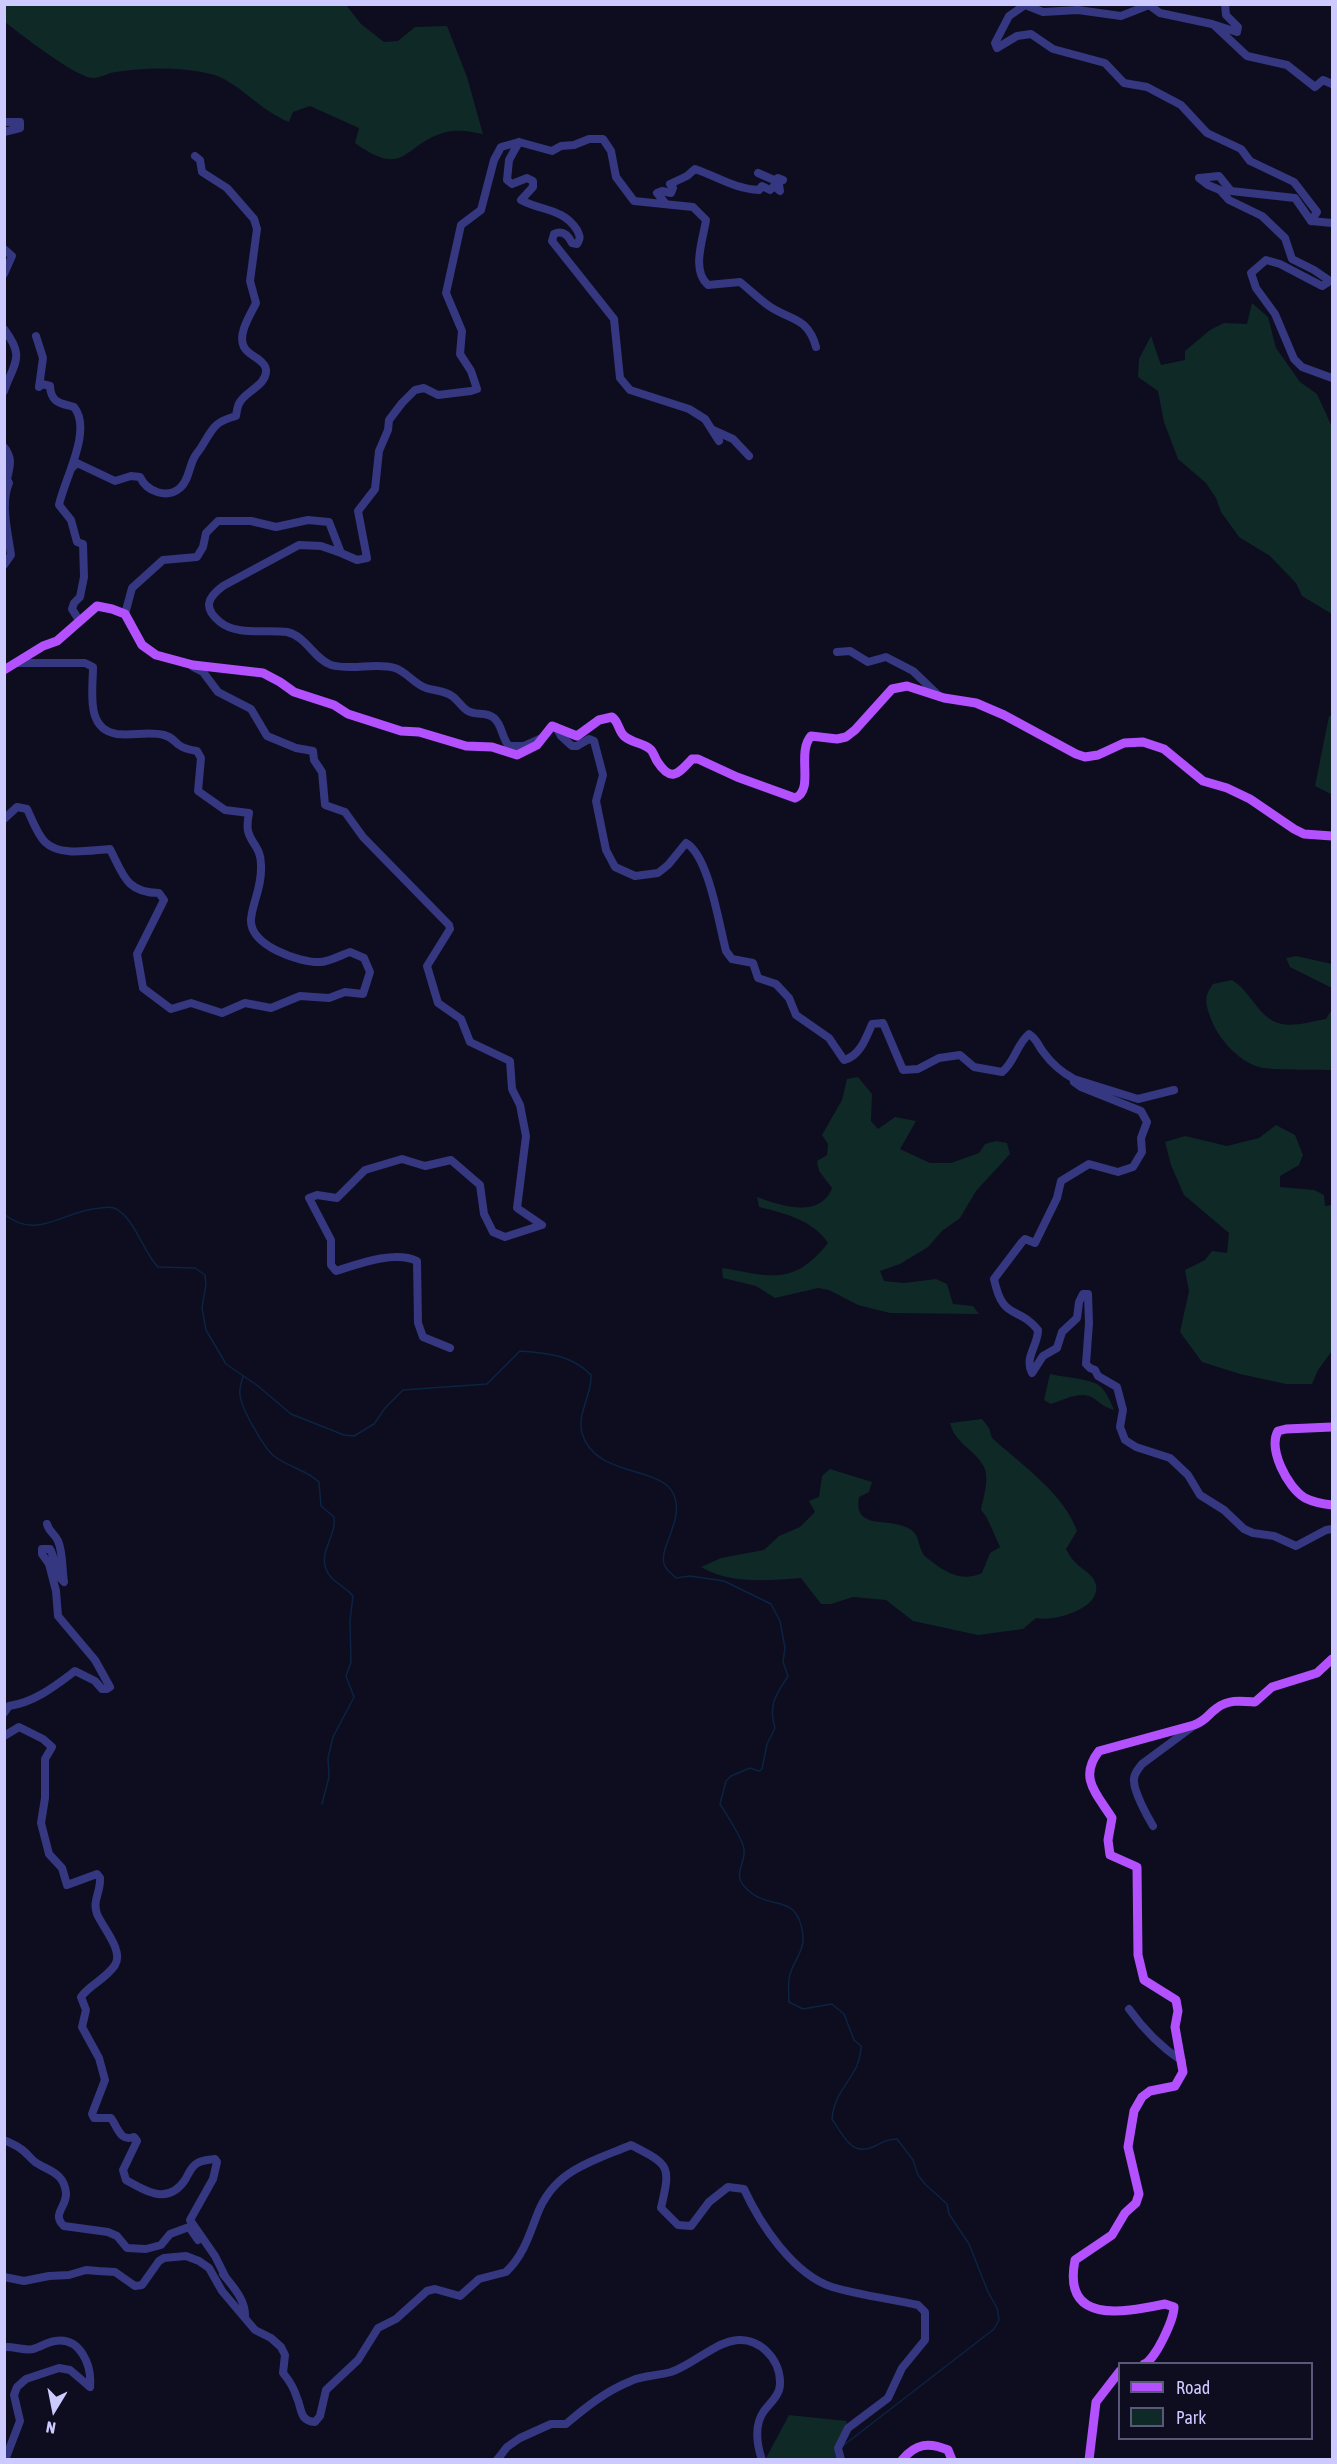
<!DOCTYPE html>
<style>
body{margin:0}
#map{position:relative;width:1337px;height:2464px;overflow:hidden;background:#0e0c1f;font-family:"Asap Condensed",sans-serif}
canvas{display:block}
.frame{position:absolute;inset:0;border:6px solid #cdcaff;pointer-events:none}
.legend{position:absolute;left:1118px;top:2362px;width:195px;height:78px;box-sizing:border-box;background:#0e0c1f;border:2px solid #5a5879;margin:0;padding:8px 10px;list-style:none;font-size:18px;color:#cdcaff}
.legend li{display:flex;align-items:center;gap:12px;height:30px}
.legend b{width:30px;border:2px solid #5a5879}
.north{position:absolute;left:24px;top:2380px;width:60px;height:60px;-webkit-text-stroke:4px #0e0c1f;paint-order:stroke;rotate:190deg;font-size:16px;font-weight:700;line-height:24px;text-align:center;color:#cdcaff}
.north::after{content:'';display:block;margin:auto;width:21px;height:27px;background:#cdcaff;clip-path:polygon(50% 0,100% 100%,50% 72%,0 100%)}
</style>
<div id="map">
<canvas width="1337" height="2464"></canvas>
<div class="frame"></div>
<ul class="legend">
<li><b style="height:8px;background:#b351ff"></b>Road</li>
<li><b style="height:16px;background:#0f2927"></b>Park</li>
</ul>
<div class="north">N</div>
</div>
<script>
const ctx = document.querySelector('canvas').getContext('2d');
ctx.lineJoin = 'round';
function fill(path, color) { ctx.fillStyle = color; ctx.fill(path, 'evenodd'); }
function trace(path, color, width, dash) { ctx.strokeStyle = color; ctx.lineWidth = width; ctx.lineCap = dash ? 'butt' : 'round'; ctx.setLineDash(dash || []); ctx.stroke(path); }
const green = new Path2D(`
 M4,5H346L361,24L384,42L398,41L415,27L447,26L467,77L483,134C472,132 458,129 446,132C402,144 407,180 355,143L359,128L310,106L293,112L289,122C260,111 238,81 211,74C181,67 146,67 116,72C108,73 100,78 93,78C77,78 20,34 5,22Z
 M1252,303L1268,317L1276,348L1300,382L1317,394L1332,427V614L1302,596L1296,583L1270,556L1239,537L1221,512L1216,498L1206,483L1178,459L1164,422L1158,391L1138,377L1139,359L1151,336L1161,365L1185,360V351L1210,330L1224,323L1247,324Z
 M1329,716H1332V794H1331L1315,786Z
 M1296,956L1332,964V988L1290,967L1286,958Z
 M1232,980C1242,986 1248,995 1255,1004C1276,1033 1294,1025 1326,1019L1332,1009V1070C1315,1069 1274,1071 1259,1067C1238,1061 1218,1038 1211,1019C1206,1005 1203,997 1213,984Z
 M858,1077L872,1094L871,1121L878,1129L895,1117L916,1121L900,1149L930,1163H951L979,1153L985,1144L996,1141L1007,1143L1010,1154L976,1191L960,1218L942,1231L928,1247L900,1264L880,1271L884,1281L904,1283L936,1279L947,1284L953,1304L973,1306L979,1314L890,1313L858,1305L829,1290L818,1288L775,1298L756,1286L723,1278L722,1268C770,1276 793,1287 828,1243C813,1220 784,1213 759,1207L757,1197C782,1206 820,1219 832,1188L819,1171L817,1161L827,1155L828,1144L822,1135L842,1100L847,1079Z
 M1276,1125L1295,1135L1303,1155L1299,1165L1280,1176V1187L1314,1190L1324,1195L1325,1206L1332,1205V1351L1318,1370L1312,1384H1286L1240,1374L1202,1362L1180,1332L1189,1291L1185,1270L1205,1260L1212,1251L1227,1253L1229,1233L1184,1195L1171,1165L1165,1142L1185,1136L1227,1146L1259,1138Z
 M1050,1374C1062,1377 1096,1379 1102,1388C1107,1394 1111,1402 1114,1410C1104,1407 1102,1404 1093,1398C1082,1390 1063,1400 1051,1404L1044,1400Z
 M982,1419L989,1428L992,1438C1020,1463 1065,1495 1077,1531L1066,1549C1069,1554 1072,1560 1077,1564C1084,1571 1094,1575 1096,1585C1101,1609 1053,1622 1036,1618L1023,1629L978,1635L913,1621L886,1600L853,1597L831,1604H821L801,1578C769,1580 731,1585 701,1567L721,1558L764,1550L779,1536L800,1527L815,1512L809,1501L819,1497L822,1476L830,1469L872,1482L869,1492L859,1497C853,1531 888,1517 908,1528C921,1535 917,1545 924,1555C926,1558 932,1561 935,1564C950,1575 964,1581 982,1573L990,1553L1000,1547L987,1518L981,1510C983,1498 990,1479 984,1467C976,1450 955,1444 950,1423Z
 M789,2415L847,2421L836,2459L765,2460Z`);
const stream = new Path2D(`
 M4,1214C38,1242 65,1209 101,1208C105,1207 110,1207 114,1208C134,1216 143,1252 158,1267L195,1268L205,1275L206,1284L202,1308L206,1330L226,1364L258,1386L291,1414L344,1435L354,1436L374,1424L385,1408L403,1390L487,1384L520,1351C547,1353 572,1355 591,1375C592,1396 577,1412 582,1433C594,1477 660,1466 673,1493C686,1518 659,1546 664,1564C666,1570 672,1574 676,1578L690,1576L724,1581L771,1604L780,1621L785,1648L783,1662L788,1676C776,1695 768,1704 775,1728L767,1744L762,1769L759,1771L750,1768L731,1776L726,1781L720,1804C726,1814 743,1839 744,1849C746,1864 732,1873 745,1887C769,1914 797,1889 803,1935C805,1952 791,1963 789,1979C788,1986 789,1995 789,2002L803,2009L832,2004L844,2014L854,2040L861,2046C860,2079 835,2085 832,2119C843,2135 852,2158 875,2146C883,2142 888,2139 897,2139L913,2160L918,2175L925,2184L947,2204L949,2214L969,2244L988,2292L997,2308L999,2320L994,2329L844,2445
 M243,1377C241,1383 239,1388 240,1395C241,1408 264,1448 274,1456C288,1467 307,1470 319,1482L321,1506L334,1517C337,1535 319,1551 326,1569C330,1581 345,1586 353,1596L350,1621L351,1662L346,1676L354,1697L333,1737L328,1758L329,1777L322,1804
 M831,2460L836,2451`);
const minor = new Path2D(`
 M1225,4L1226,15L1238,27L1237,32L1212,24L1160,13L1149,5L1121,16L1078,10L1043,12L1025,5L1009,16L995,43L997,48L1017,36L1031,34L1053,49L1105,63L1124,83L1147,87L1181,105L1207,133L1241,149L1250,161L1294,182L1317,212L1311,221
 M1214,25L1247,56L1287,65L1315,87L1323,80L1332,84
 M4,122H20V128L4,132
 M519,142L509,160L507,180L512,184L527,178L533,181V187L521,200C541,211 563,208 577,230C580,236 581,238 577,244L572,243C568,235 563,230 554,234L552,241L614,319L620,378L630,390L689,409L705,419L719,441
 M758,173L774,180L779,186
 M666,204L657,193L662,191L671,193L673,188L670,184L687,176L695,169C718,177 735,189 759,190L762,186L770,190L774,186L780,191L778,178L783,180
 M1311,221L1295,198L1231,191L1219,176L1199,178L1208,185L1220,190L1229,200L1262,216L1285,238L1292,259L1314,270L1330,281L1322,286L1280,264L1266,260L1251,273L1256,288L1275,314L1294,359L1302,367L1332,378
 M1311,221L1332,223
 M4,249L12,256L4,274
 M4,329C25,357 15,361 4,391
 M36,336L43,358L39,387L42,384L50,386C51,403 60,403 74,407C93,430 64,480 59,505L71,520L77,542L83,544L84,577L80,597L74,603L72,609L79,620
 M713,430L733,439L749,456
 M4,447C13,458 10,466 7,479L9,483C0,504 8,533 11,555L4,565
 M72,468L77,463L115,481L131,476L140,477C147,492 167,499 180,488C189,480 189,467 194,458C196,453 200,450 202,446C213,428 214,422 236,416C237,411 237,406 240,402C246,391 267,385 266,370C266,366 262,362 258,359C254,356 247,353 244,347C237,334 251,314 256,303L250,281L257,229L254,219L227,188L202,172L200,160L195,156
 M341,553L321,546L299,545L223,586C207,598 203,608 220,622C237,636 267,629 287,632C306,636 314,659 331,665C352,671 375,662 395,668C407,672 414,684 426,688C435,691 444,690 452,696C458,700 462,708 468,711C477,716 486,711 494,718C503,726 501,737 509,746H524L542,738
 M125,614L132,588L163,560L197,557L203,547L206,533L218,521H251L276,527L308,520L329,522L341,553L357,560L367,558L358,511L375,489L379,451L388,430L389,420L402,403L415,390L424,388L438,395L471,391L477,389L471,371L460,354L462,331L446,293L461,225L481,210L494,160L501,147L519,142L552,151L561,146L574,145L589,139H603L611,151L616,177L634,201L693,207L706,220C703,240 691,270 708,285L740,282C750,290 759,299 769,306C791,321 808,317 816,347
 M837,652L850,651L868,662L886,657L913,671L938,695
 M193,667L203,672L218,692L251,709L267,736L296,748L313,751L314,760L322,772L325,805L345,812L363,837L449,925L450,929L427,966L438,1003L461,1019L470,1042L510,1061L512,1089L520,1105L526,1136L517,1208L542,1225L505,1237L493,1232L484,1214L480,1185L451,1160L425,1166L402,1159L365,1170L337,1198L317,1195L309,1198L331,1240V1265L336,1271C358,1264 395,1250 417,1261L418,1323L423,1337L450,1348
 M556,727L561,736L572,746H577L589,739L594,741L603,775L596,801L606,850L615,867L635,876L658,873L668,865L686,843C709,856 719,925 726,951L732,959L753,963L758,978L776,984L789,998L796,1015L829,1038L844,1060C860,1056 866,1038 872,1024L883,1023L903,1070L918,1069L939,1058L960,1055L974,1067L1002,1072C1015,1062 1016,1045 1029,1034C1038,1040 1038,1046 1044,1053C1052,1064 1063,1073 1074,1079L1138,1099L1174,1090
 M4,819L17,807L27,809C32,819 37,834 45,842C60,857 91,850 110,849C123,874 126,893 159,893L164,900L137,954L143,988L171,1009L191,1003L222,1013L245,1003L271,1008L300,996L329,998L345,992L363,994L370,972L364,958L350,952C341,955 329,962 320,962C299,963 249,945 251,919C253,900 262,888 261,865C261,847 251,844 248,831C247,826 248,818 249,813L225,810L198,791L201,758L197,751C191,750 184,749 179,745C174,741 172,737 164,735C149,731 133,736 117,734C85,729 93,691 93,667L85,663H16
 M1074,1082L1081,1087L1141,1111L1147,1122L1141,1138L1142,1152L1133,1167L1118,1172L1089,1164L1061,1181L1057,1198L1035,1243L1025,1239L1022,1242L994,1279C1003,1322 1018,1305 1038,1330C1038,1346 1024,1357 1032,1373L1043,1356L1057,1348L1062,1332L1077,1318L1079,1302L1083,1294H1088L1089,1323L1086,1364L1090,1368L1095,1370L1098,1376L1117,1387L1123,1410L1120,1427L1125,1440L1136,1447L1170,1458L1188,1475L1200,1495L1224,1510L1244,1529L1253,1533L1274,1536L1296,1546L1326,1530L1332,1529
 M4,1713L9,1706C35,1702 55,1686 75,1671L95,1681L102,1689H107L110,1687L95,1660L58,1616L56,1591L49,1564L42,1554V1549H50C56,1560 55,1574 64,1582C62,1570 63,1552 58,1541C55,1534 49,1532 47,1524
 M4,1736L19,1727L43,1739L52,1747L45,1759V1798L41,1823L49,1854L62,1868L67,1885L97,1874L100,1878C101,1892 92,1900 97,1914C103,1928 124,1951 115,1965C106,1979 89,1985 81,1997L86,2010L82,2027L99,2058L105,2080L92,2114L94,2118H111C118,2128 120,2142 134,2137L137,2141L123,2170L126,2180C147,2192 168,2205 185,2180C188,2175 191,2167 196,2164C201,2160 209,2160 215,2159L217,2162L213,2179L190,2220L215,2256L225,2276
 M1153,1826C1147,1816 1134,1792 1134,1781C1133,1775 1138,1769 1142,1764L1192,1727
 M1129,2009C1144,2030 1161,2047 1182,2061
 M4,2140C10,2143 16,2145 21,2149C26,2152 30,2158 35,2162C48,2171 64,2172 66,2193C67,2207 51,2214 64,2226L108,2232L117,2236L127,2248L146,2249L161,2245L170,2234L189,2227L198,2240
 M223,2274C233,2287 246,2300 245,2317
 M4,2277L24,2281L49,2276L69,2275L86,2270L98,2271L115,2272L135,2286L142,2285L159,2261L164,2258L186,2256L199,2261L209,2268L222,2291L255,2330L271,2338L281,2347L285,2355L283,2373C289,2380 294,2388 297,2398C302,2408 299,2421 315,2422L320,2416L326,2390L358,2360L378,2328L396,2319L427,2291L435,2289L460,2296L479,2279L506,2272C523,2256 529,2236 537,2215C554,2170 591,2162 631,2145C670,2165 671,2165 661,2208L678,2225L691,2226L709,2202L728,2187L744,2189C760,2224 793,2274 832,2287C859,2295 890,2299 918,2305L925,2312V2340L902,2368L888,2398L848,2428L838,2448L841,2460
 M4,2347C14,2346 24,2351 33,2349C41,2347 47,2342 55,2341C81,2337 92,2366 90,2387
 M5,2460L20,2421L14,2395L17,2387L26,2379L59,2368L70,2370L90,2387
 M497,2460L507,2447L520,2438L551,2424H566C586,2407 606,2391 631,2381C643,2375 658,2376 671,2372C692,2365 712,2345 732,2341C758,2335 781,2359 780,2384C780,2395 770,2403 764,2411C754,2425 757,2445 762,2460`);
const major = new Path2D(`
 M4,670L43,646L57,641L97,606L112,609L125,614L142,645L156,655L193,665L263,673L280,682L294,692L334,705L348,714L401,731L419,732L466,746L492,747L517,755L537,745L552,726L577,736L599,720L612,717C619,722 618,730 624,736C632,743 643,743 650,749C653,751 655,758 657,761C671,783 678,774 692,759H698L737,777L795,798C815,790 796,753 811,736L837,739L846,737L855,730L892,689L907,686L944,698L976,703L1004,715L1076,754L1085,757L1098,755L1124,743L1143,742L1164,749L1203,781L1227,788L1250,799L1294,829L1304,834L1332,836
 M1332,1427L1286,1429L1278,1431C1268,1449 1287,1487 1305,1498C1313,1502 1323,1504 1332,1505
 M1144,2364C1155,2361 1174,2319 1174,2307L1165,2304C1125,2312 1062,2326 1075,2260L1112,2235L1125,2213L1136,2203L1139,2194L1128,2147L1134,2111L1142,2097L1150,2091L1175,2086L1183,2072L1175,2027L1178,2011L1176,2000L1144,1980L1138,1955L1137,1867L1110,1855L1108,1840L1112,1818C1097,1794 1078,1778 1099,1751L1194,1725C1207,1720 1207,1715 1217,1708C1229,1699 1242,1701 1255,1702L1272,1687L1317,1673L1332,1659
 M902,2460C916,2443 929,2442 948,2450L952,2460
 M1089,2460L1096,2402L1120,2371`);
fill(green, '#0f2927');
trace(stream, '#0b2444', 1.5);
trace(minor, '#353780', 8);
trace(major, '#b351ff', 9);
</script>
